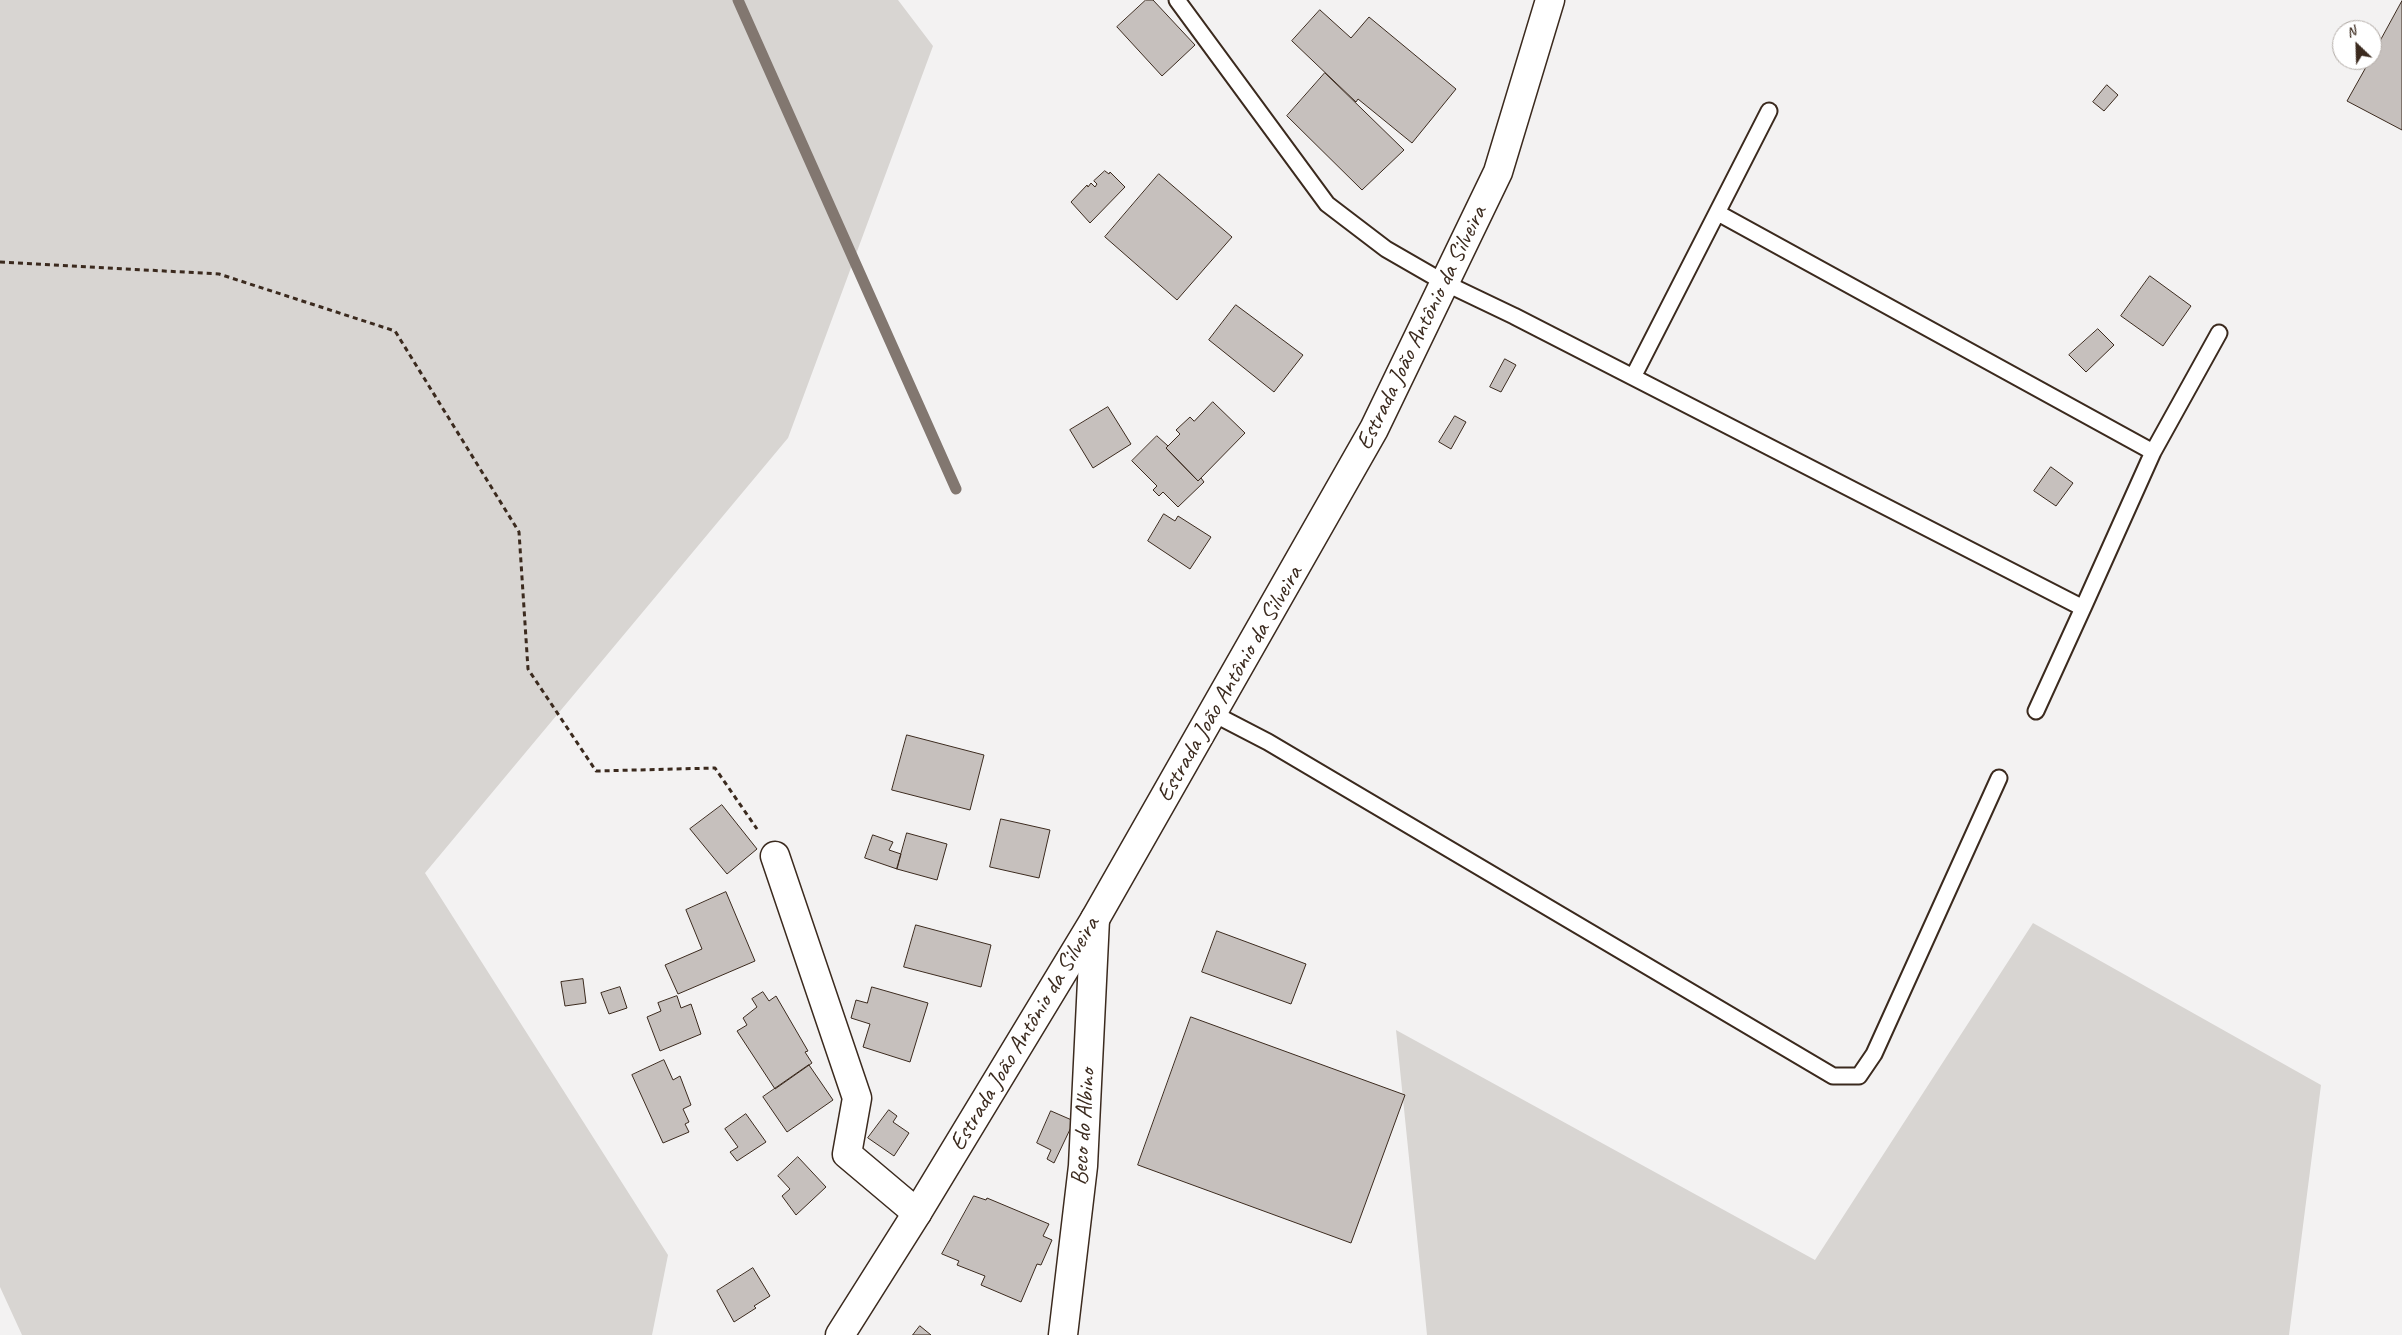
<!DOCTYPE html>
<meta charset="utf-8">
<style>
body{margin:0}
#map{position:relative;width:2402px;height:1335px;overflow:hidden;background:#f3f2f2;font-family:Caveat,sans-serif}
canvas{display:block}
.north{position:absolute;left:2332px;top:20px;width:50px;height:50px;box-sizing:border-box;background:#fff;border:1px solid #b1aaa5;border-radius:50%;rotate:336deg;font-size:14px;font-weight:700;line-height:20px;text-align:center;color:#3b2a1e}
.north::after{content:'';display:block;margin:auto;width:18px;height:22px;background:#3b2a1e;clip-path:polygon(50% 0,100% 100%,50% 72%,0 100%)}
</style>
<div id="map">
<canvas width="2402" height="1335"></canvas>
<div class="north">N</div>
</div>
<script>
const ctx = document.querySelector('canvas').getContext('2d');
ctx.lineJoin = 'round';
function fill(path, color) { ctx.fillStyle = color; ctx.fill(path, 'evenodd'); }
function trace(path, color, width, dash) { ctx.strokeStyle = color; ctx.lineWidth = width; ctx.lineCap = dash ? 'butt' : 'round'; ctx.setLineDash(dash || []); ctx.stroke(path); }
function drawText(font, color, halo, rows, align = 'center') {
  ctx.font = font + ' Caveat,sans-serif'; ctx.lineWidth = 5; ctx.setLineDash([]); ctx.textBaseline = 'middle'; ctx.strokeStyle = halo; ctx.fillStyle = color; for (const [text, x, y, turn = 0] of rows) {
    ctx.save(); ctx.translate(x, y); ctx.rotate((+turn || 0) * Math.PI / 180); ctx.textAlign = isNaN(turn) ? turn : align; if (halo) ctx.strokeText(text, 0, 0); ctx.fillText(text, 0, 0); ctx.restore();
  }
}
const green = new Path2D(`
 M0,0H898L933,46L788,438L425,873L668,1255L652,1335H22L0,1287Z
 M2033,923L2321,1085L2289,1335H1427L1396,1030L1815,1260Z`);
const stream = new Path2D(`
 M738,0L956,489`);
const building = new Path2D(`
 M1146,0H1153L1195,45L1162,76L1117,27Z
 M2402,1V130L2347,101L2370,60H2372V56Z
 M1320,10L1351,38L1369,17L1456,89L1412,143L1358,99L1356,102L1292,41Z
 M1325,73L1404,150L1362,190L1287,116Z
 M2107,85L2118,95L2104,111L2093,102Z
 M1105,171L1109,174L1110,172L1125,187L1090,223L1071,202L1087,185L1088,187L1091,183L1095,187L1097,184L1094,181Z
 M1159,174L1232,237L1177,300L1105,237Z
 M2150,276L2191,306L2163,346L2121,316Z
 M1236,305L1303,355L1274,392L1209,340Z
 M2098,329L2114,345L2086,372L2069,355Z
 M1505,359L1516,365L1501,392L1490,387Z
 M1213,402L1245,433L1198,481L1166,448L1180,434L1176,430L1190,417L1194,421Z
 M1108,407L1131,444L1093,468L1070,430Z
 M1455,416L1466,422L1451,449L1439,442Z
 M1157,436L1168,446L1166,448L1198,481L1201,478L1204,482L1178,507L1163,492L1159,496L1153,490L1157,486L1132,461Z
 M2051,467L2073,483L2056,506L2034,491Z
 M1164,514L1175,521L1178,516L1211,537L1190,569L1148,541Z
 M907,735L984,755L970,810L892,790Z
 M722,805L757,849L727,874L690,829Z
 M1001,819L1050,830L1039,878L990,867Z
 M907,833L947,844L937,880L897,869Z
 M873,835L893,842L889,850L901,854L897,869L865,858Z
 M726,892L755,961L678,994L665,965L702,949L686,910Z
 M916,925L991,945L981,987L904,967Z
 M1217,931L1306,964L1291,1004L1202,972Z
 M583,979L586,1003L565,1006L561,982Z
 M620,987L627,1008L609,1014L601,993Z
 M872,987L928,1003L910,1062L863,1047L870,1024L851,1018L856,1000L867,1003Z
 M763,992L769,1001L776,996L808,1051L805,1052L812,1063L775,1089L737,1031L747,1025L743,1018L757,1007L752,999Z
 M677,996L681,1008L691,1004L701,1034L660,1051L647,1017L661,1011L658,1003Z
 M1191,1017L1405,1095L1351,1243L1138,1165Z
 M664,1060L673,1080L680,1076L691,1105L683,1109L689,1122L685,1124L689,1132L663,1143L632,1075Z
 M809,1065L833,1100L787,1132L763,1097Z
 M889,1110L897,1116L893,1122L909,1133L894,1156L868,1138Z
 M1051,1111L1074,1121L1054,1163L1047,1159L1051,1150L1037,1143Z
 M746,1114L766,1142L737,1161L730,1152L738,1147L725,1129Z
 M798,1157L826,1187L796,1215L782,1196L790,1189L778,1176Z
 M974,1196L986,1200L987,1198L1049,1224L1043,1236L1052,1240L1041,1265L1037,1264L1021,1302L981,1285L985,1276L957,1265L959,1261L942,1254Z
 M753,1268L770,1296L754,1306L756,1308L734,1322L717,1291Z
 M920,1326L931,1335H913Z`);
const path = new Path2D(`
 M0,262L219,274L395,331L519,532L528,669L596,771L715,768L757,829`);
const service = new Path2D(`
 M1177,0L1327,204L1386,249L1445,283L1514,316L2083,608L2036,711
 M1718,213L2153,452L2219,333
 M1633,377L1769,111
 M2083,608L2153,452
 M1214,714L1268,742L1833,1076H1859L1874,1054L1999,778`);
const minor = new Path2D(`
 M775,856L857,1098L847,1154L917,1213
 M1063,1335L1083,1166L1095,919`);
const secondary = new Path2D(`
 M840,1335L917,1213L1095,919L1374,429L1498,172L1550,0`);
const streetNames = [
 ["Estrada João Antônio da Silveira",1422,328,-64],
 ["Estrada João Antônio da Silveira",1230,684,-60],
 ["Estrada João Antônio da Silveira",1025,1034,-59],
 ["Beco do Albino",1084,1127,-86]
];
fill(green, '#d8d5d2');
trace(stream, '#827770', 11);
fill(building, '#c6c0bd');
trace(building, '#3b2a1e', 1);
trace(service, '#3b2a1e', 19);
trace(minor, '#3b2a1e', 31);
trace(secondary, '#3b2a1e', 31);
trace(path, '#3b2a1e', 3, [5, 4]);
trace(service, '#fff', 15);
trace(minor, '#fff', 28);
trace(secondary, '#fff', 28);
drawText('24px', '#3b2a1e', '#fff', streetNames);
</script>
